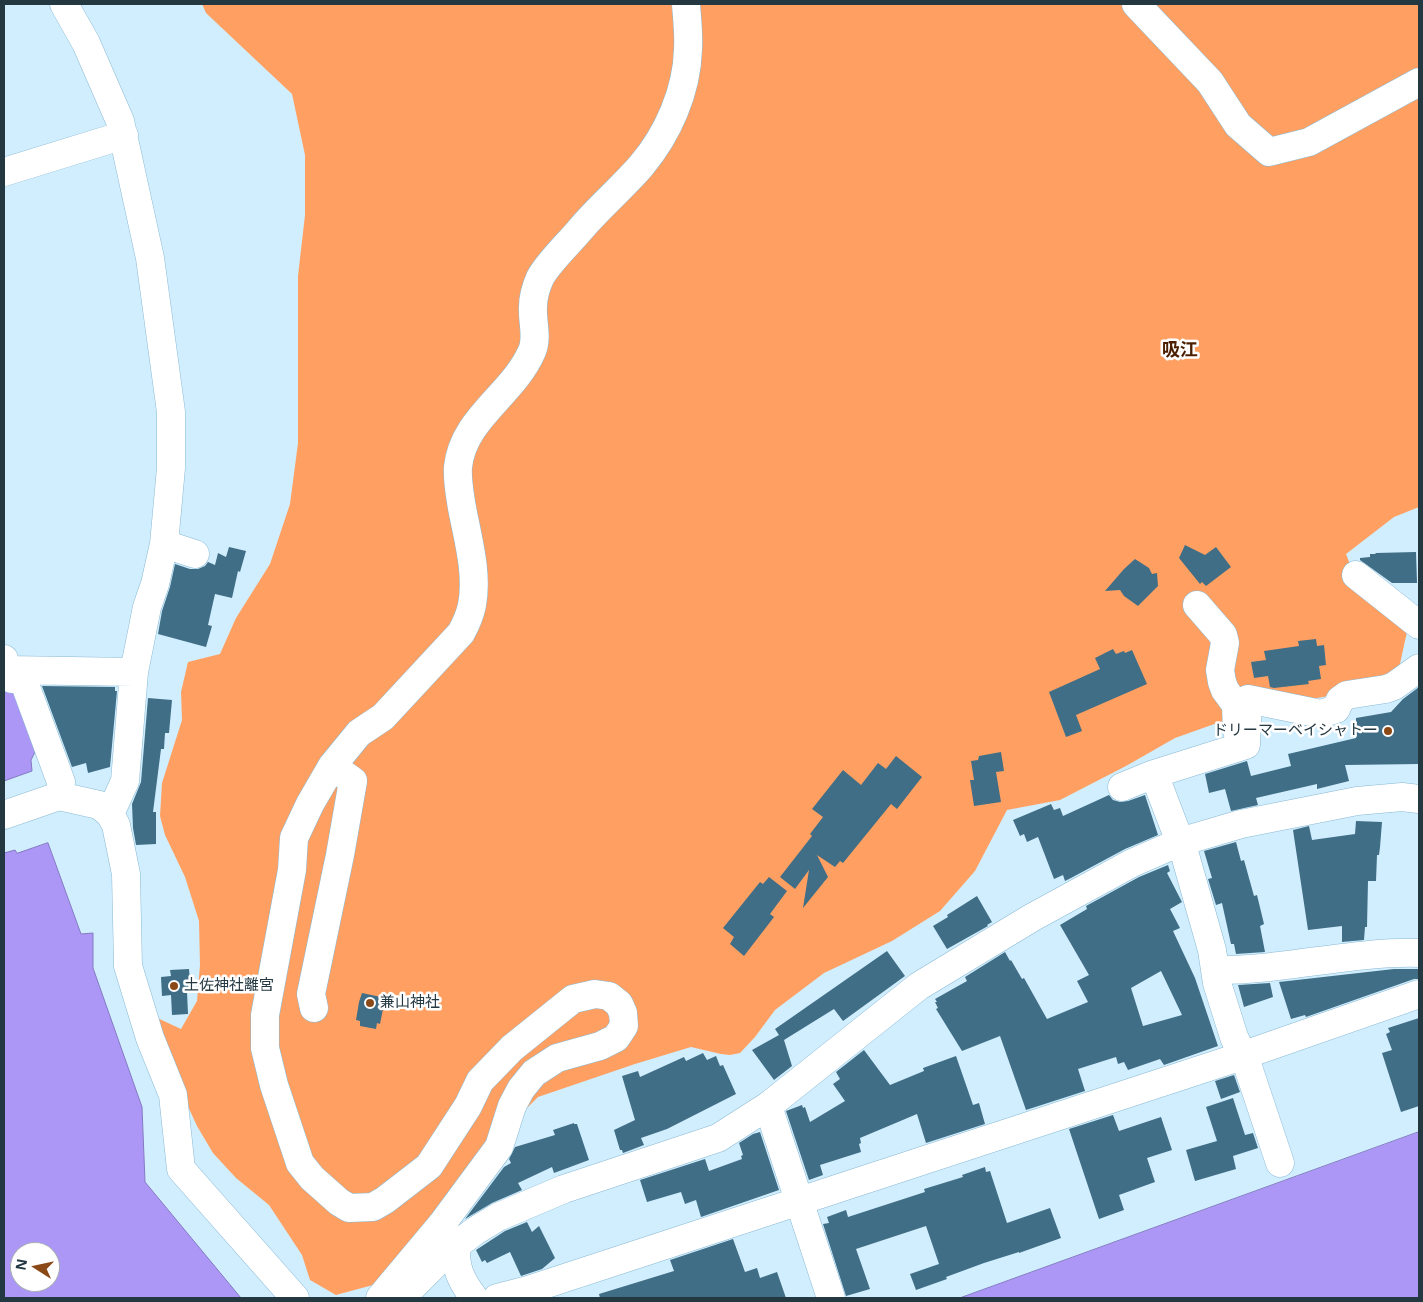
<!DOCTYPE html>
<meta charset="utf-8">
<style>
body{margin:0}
#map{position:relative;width:1423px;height:1302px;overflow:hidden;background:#d1eefe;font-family:"Noto Sans",sans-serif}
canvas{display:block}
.frame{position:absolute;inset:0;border:5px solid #243842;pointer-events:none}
.north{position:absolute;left:10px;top:1242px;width:50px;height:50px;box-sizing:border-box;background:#fff;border:1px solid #a7afb3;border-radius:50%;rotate:280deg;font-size:14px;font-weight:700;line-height:20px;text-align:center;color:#243842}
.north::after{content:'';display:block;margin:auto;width:18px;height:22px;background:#8b4918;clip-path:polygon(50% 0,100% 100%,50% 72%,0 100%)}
</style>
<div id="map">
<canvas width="1423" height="1302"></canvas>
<div class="frame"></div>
<div class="north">N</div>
</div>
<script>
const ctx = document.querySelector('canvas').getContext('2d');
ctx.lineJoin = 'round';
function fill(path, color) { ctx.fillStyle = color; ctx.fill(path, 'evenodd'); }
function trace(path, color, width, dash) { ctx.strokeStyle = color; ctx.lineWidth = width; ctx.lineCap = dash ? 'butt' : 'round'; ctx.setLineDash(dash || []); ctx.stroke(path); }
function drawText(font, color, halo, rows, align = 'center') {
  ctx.font = font + ' "Noto Sans","Noto Sans JP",sans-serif'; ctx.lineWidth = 5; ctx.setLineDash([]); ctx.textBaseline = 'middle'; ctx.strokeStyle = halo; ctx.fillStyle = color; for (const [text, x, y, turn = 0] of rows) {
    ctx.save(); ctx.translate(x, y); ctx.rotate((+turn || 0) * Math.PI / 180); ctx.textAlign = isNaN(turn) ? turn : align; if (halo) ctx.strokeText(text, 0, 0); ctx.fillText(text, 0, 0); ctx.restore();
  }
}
const forest = new Path2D(`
 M202,4H1419V507L1394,517L1346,554L1360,590L1408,627L1398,673L1385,686L1289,703L1237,716L1175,738L1126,766L1060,800L1007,810L975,871L940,911L892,941L824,973L775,1010L755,1037L740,1053L730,1055L721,1054L691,1047L635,1064L538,1097L484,1151L373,1285L336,1295L310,1280L302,1255L269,1205L236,1178L213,1153L197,1126L180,1089L153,1016L181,1029L197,1001L200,965L199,921L185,877L165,835L160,816L162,783L182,720L181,692L188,662L220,654L236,618L270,564L290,504L298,443V276L305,215V155L292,94L206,13Z`);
const water = new Path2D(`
 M4,679L20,684L35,752L31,760L32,771L4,781Z
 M48,843L81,934L93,933V968L142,1107L145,1182L241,1298H4V853L15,850L17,853ZM20,1252H50V1282H20Z
 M1419,1132V1298H960Z`);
const building = new Path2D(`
 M1185,545L1205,555L1216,547L1231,567L1206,586L1202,582L1200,584L1179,558Z
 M229,547L246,551L240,572L238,571L232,598L215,594L208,625L212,626L206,647L158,634L162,611L170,587L175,564L190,569H198L205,566L208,562L215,565L218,553L226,557Z
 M1416,552L1417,583H1392L1360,560V558L1370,557V554H1375L1376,553Z
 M1135,559L1149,568L1152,574L1157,573L1158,586L1138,606L1124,596L1120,590L1105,591L1124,569Z
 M1316,639L1317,646L1324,645L1326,665L1319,666L1321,679L1308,681L1309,684L1274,688L1270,687L1268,676L1254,678L1251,662L1266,660L1264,651L1299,646L1298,641Z
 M1113,649L1116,654L1124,651L1125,653L1132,650L1147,684L1076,715L1082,731L1066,737L1049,692L1100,669L1095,658Z
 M42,686L115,687V691H117L110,767L88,773L86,763L72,767Z
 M1419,687V764L1345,765L1349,781L1317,789V784L1256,798L1258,805L1231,811L1225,789L1209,793L1205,774L1247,761L1251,776L1291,766L1288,754L1356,738V718L1391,712L1403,699Z
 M148,698L172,700L169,733H165L164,749H161L153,812H156V844L136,845L133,828L132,804L141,782Z
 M1001,752L1004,771L996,772L1001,802L974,806L970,780H974L971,761L978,760L979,756Z
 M896,756L922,777L897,809L891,804L843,863L840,861L835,867L817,855L828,877L803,908L809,870L795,889L780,877L812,836L810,834L823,817L812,809L843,770L861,785L878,763L886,769Z
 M1109,795L1113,800L1120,802L1128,801L1145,795L1158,835L1125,849L1071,878L1065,881L1063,875L1054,879L1038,837L1027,842L1024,834L1020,836L1013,820L1051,804L1054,810L1060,808L1063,816Z
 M1356,821L1382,822L1380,847L1379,855H1377L1376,881H1368L1367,927H1365L1364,940L1342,942V926L1308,930L1293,830L1309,826L1312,840L1355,834Z
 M1236,842L1241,861L1244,860L1254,896L1257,895L1264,924L1260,926L1265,952L1236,954L1234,944H1231L1222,903L1216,905L1208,879L1212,878L1204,851Z
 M1168,865L1170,871L1167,873L1182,902L1170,909L1180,928L1173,931L1195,978L1218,1046L1164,1065L1160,1059L1128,1070L1124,1062L1118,1064L1116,1057L1078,1069L1085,1091L1026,1110L1000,1036L962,1051L936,1009L938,1008L935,1002H937L935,999L967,981L965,977L1005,952L1010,961L1011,960L1022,979L1024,978L1047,1019L1088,1002L1077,981L1089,975L1060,925L1087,909L1086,906L1139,877ZM1161,971L1182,1015L1143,1026L1131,988Z
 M769,877L787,891L770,914L774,917L744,956L730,944L734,937L723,928L760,882L763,884Z
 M977,896L992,922L987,925L988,926L947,949L933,926L948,917L947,915Z
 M887,951L905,976L843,1021L834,1009L784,1040L792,1066L774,1080L752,1050L779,1035L775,1029Z
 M189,969L191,992H187L188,1014L172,1015L171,995L162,996L161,977L171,976L170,970Z
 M1394,969H1419V979H1414L1306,1017L1305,1015L1291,1019L1279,982Z
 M1270,983L1273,997L1244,1007L1238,985Z
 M362,993L381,997L380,1004H384L380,1024L377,1023L376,1029L360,1026V1021L356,1020L359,1002Z
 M1419,1018V1106L1401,1112L1382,1053L1392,1050L1386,1034L1390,1032L1388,1028Z
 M864,1050L890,1085L924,1071L923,1068L956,1056L973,1105L979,1103L985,1124L926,1143L917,1114L860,1138L861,1143L859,1144L861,1152L820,1165L823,1175L809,1180L786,1111L802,1105L803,1108L805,1107L810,1122L845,1101L833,1084L840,1079L836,1072Z
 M703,1053L707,1060L716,1056L720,1066L723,1065L736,1094L667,1129L641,1138L644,1145L623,1153L622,1150H620L614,1130L635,1120L622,1076L638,1071L640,1077L684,1057L686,1061Z
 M1234,1075L1240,1092L1221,1099L1215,1081Z
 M1233,1098L1245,1135L1253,1133L1258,1148L1233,1156L1236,1169L1195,1181L1186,1150L1217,1141L1206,1107Z
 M1113,1115L1119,1131L1161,1117L1172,1150L1147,1158L1155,1182L1119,1195L1124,1210L1099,1219L1069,1129Z
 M574,1123V1124H577L589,1160L554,1173L552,1167L518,1183L522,1190L492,1203L465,1219L504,1167L511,1163L509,1159L515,1147L555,1135L553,1130Z
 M760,1132L779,1190L701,1217L696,1200L685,1204L681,1192L647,1202L640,1180L705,1159L709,1171L742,1159L741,1156L743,1155L739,1143L753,1134Z
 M985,1167L986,1172L990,1171L1007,1223L1050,1208L1061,1238L1019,1253V1252L984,1263L946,1277L947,1279L916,1290L910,1274L939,1264L926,1226L856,1249L870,1289L846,1296L823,1224L829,1223L827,1217L846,1210L848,1217L925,1192L924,1189L963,1177L962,1175Z
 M527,1222L532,1232L539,1226L555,1258L542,1269L521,1276L510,1252L487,1263L485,1260L482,1262L476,1250L505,1231Z
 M733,1239L745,1272L757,1268L760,1278L777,1272L786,1298H600L599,1294L674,1271L670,1260Z`);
const minor = new Path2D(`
 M64,4L86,43L120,121L150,258L171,412V468L164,544L155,584L147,607L134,672L125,781L110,814
 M1136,4L1210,82L1238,125L1269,152L1309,142L1419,82
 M4,172L124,135
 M164,544L195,554
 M1356,575L1419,625
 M1197,605L1223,635L1225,643L1220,670L1222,682L1225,690L1236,705L1237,731
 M4,659L8,670L134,672
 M8,670L12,679H23L61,782
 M1154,774L1246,745L1248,699L1321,714L1336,709L1340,700L1347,695L1386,689L1394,686L1419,668
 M1122,787L1154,774L1185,855L1212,950L1217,983L1234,1037L1248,1067L1280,1163
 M4,815L59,796L99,805L110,814L116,825L126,874L128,966L150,1038L173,1095L181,1169L295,1298
 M1215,970C1283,971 1351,951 1419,953
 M314,1008L311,994L340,855L353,781L332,766
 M768,1106L831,1298
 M456,1246C455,1269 461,1280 474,1298
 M380,1298L442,1224L499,1147L512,1106L521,1089L534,1073L557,1058L600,1046L616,1038L624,1026L623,1013L619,1004L609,996L595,994L573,999L512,1048L480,1081L468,1106L429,1166L385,1200L373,1207L349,1208L339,1202L312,1178L300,1163L274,1085L265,1048V1015L292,870L294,838L310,804L332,766L359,733L383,717L461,633C466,624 470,615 472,605C478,574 468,539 462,508C460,495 457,481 458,467C463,418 513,395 532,351C538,337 532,322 533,307C533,296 536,287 540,278C547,264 568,244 579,231C598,208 621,189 641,166C668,134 687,91 688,49C689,34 687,19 686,4
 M401,1298L446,1253L475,1231L498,1217L564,1189L718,1138L768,1106L919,986L1033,917L1132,863L1180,842L1241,824L1357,801L1402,797L1419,799
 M497,1298L528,1290L1227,1061L1419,994`);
const markers = [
 [1388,731,5,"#8b4918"],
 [174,986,5,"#8b4918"],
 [370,1003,5,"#8b4918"]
];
const poiNames = [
 ["ドリーマーベイシャトー",1378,731,"right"],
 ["土佐神社離宮",184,986],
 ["兼山神社",380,1003]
];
const quarterNames = [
 ["吸江",1180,351]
];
fill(forest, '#ffa062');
fill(water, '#ac97f7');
trace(water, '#837ac1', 1);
fill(building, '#406e86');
trace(minor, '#89b9d3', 29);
trace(minor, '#fff', 28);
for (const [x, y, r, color] of markers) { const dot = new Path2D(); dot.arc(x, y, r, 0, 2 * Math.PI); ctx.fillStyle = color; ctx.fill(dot); trace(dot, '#fff', 2); }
drawText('15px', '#243842', '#fff', poiNames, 'left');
drawText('bold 18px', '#4b1f00', '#fff', quarterNames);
</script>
